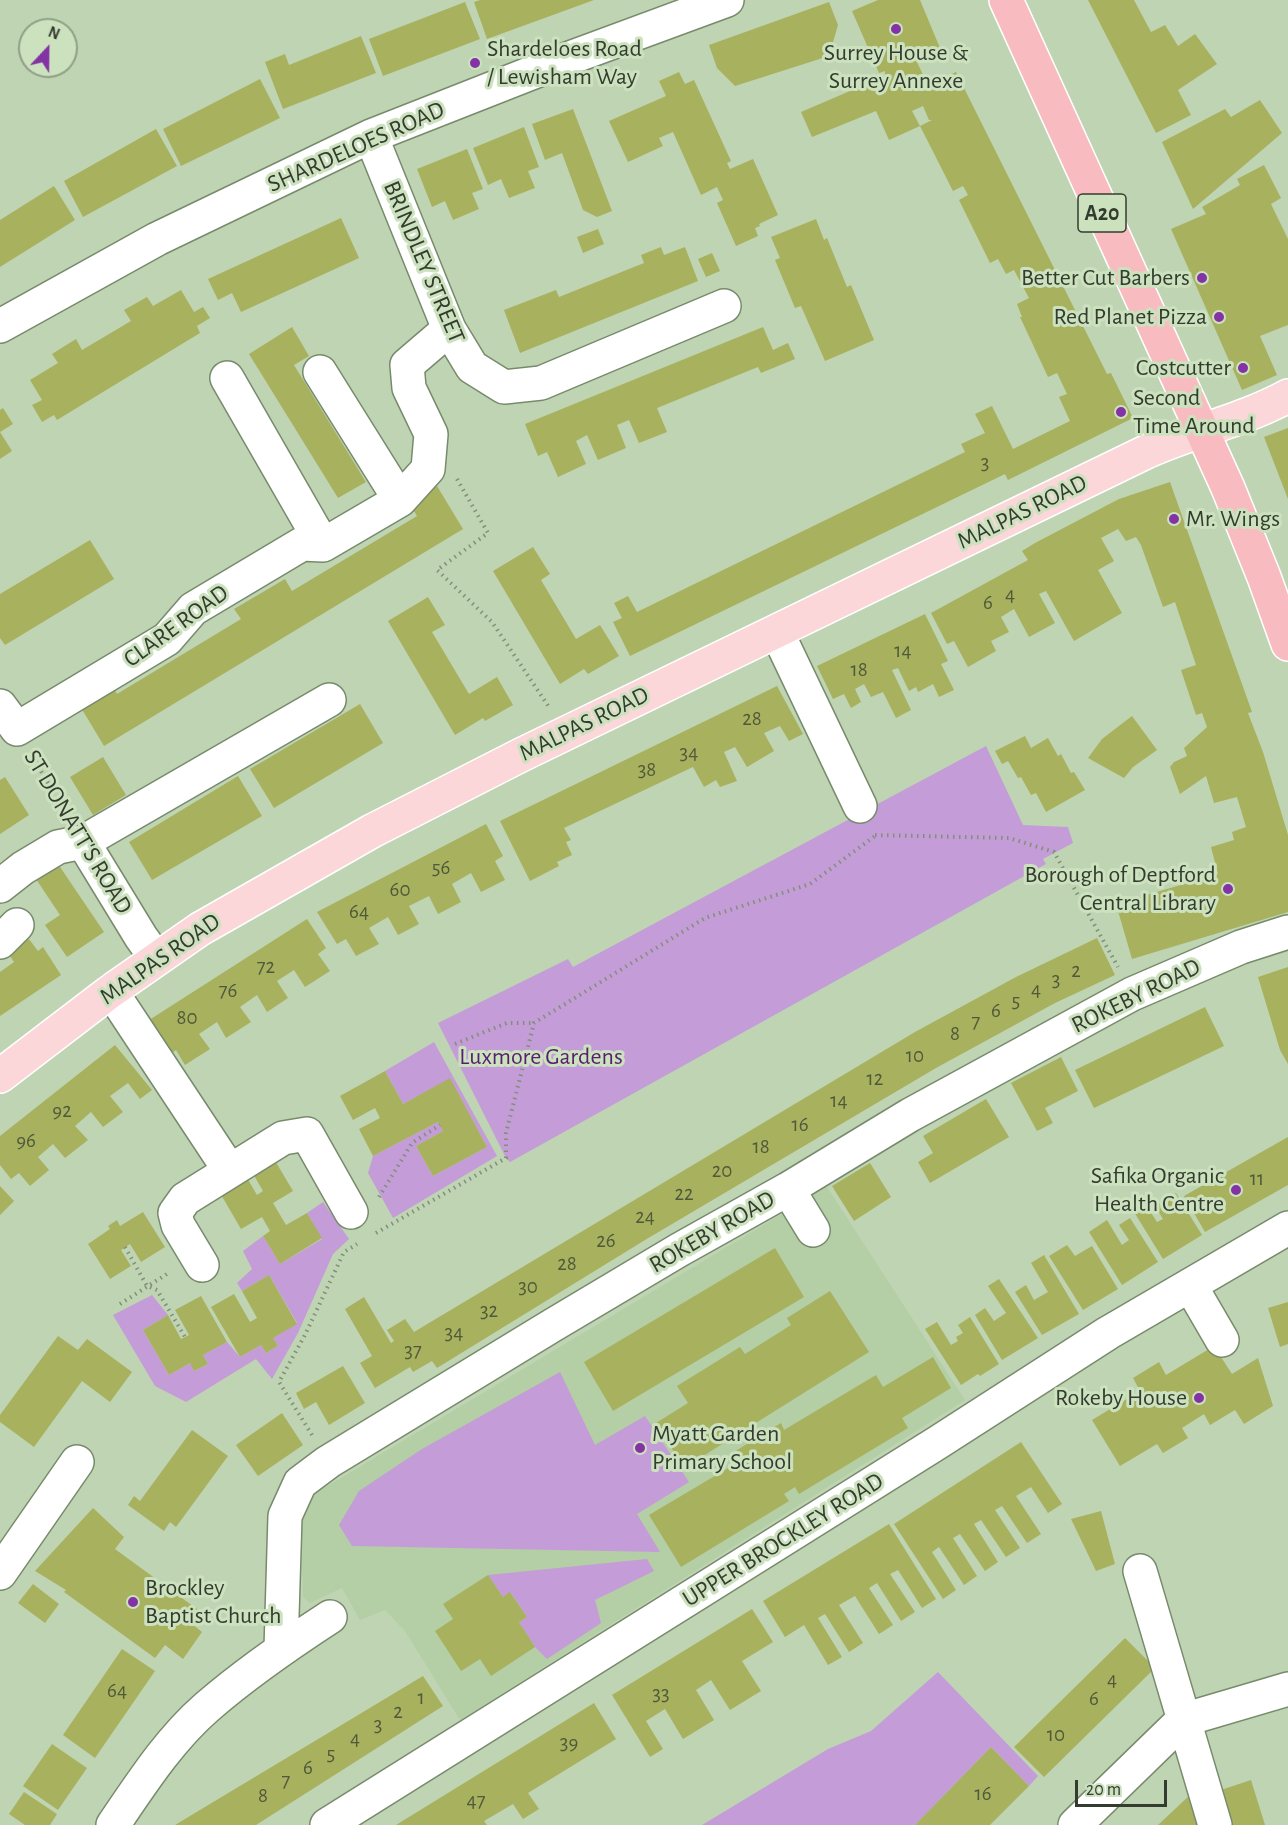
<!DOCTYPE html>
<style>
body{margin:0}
#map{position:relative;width:1288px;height:1825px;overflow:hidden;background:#bfd4b3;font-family:"Alegreya Sans",sans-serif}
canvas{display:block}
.north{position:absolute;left:18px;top:18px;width:60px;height:60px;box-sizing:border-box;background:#cce2bf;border:2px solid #8fa085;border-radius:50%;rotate:22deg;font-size:16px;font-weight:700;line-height:24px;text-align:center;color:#343c2f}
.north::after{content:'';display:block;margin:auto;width:21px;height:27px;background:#8333a3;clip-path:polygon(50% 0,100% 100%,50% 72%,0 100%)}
.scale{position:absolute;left:1075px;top:1780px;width:92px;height:27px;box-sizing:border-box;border:3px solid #343c2f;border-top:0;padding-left:8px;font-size:18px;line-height:21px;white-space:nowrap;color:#343c2f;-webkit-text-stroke:4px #cce2bf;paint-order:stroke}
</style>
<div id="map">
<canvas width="1288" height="1825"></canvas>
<div class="north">N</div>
<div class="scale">20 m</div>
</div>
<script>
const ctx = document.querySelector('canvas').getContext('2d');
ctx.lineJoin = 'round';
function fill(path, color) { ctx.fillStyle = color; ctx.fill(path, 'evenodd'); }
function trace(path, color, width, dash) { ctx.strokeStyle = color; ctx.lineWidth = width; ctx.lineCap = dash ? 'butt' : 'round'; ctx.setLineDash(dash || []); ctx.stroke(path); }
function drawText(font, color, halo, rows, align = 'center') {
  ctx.font = font + ' "Alegreya Sans",sans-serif'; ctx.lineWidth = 6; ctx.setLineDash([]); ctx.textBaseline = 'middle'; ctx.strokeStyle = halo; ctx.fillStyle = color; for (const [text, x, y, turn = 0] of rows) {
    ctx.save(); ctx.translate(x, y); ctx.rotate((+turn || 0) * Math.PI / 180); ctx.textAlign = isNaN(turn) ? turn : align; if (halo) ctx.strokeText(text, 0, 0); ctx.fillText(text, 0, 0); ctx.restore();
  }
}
const built = new Path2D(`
 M827,1187L965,1400L460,1720L405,1631L385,1610L360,1620L342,1588L310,1603L303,1597L301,1518L311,1496Z`);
const green = new Path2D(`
 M986,746L1023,825L1068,827L1073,843L1043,859L1046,864L510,1162L506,1158L438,1023L568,959L573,967Z
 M434,1042L497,1156L393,1218L368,1173L373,1156L438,1122L443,1131L416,1146L433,1176L487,1147L450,1079L403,1104L385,1071Z
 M323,1202L349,1239L333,1254L298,1333L272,1379L256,1359L186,1402L155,1386L113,1315L152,1295L168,1315L143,1330L169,1375L190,1363L194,1371L208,1364L203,1355L227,1342L240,1357L261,1345L266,1353L278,1346L273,1338L297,1323L269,1275L242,1291L237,1283L252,1269L243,1251L263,1236L280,1264L322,1239L307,1213Z
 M560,1372L595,1445L645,1416L689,1482L637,1514L660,1552L352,1546L339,1525L359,1491L422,1449Z
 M647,1559L654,1571L595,1600L601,1623L547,1659L535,1647L519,1622L527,1617L511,1593L503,1597L488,1575Z
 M938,1672L1038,1776L1029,1786L991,1747L915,1825H702L828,1749L871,1731Z`);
const building = new Path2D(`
 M480,0H594L487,39L474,2Z
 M878,0H920L940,48L915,58L928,85L956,72L1107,374L1111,373L1133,418L1008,480L1005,474L630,656L613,622L622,618L614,603L628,596L637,612L965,452L961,444L985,433L975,414L992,406L1013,449L1070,421L1059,397L1067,394L1057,373L1048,377L1020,317H1022L1017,304L1029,298L1014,270L1006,274L998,259L990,263L959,200L968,195L963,186L953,191L920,126L932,120H929L923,106L912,111L920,126L889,140L876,111L812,137L801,112L885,76V71L879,73L852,11Z
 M1088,0H1134L1151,32L1165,25L1178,46L1195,34L1217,64L1178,90L1191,115L1156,133Z
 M465,2L480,39L383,76L369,39Z
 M829,2L838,25L829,56L735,86L717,68L709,45Z
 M361,36L376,73L283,109L265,62L285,54L289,65Z
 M679,72L685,84L694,80L731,161L727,163L730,169L753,159L778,215L759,224L760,226L755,228L758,236L736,246L717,203L723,200L717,187L701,195L673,132L659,138L663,146L628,162L609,121L666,96L659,81Z
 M260,79L280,118L181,166L163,129Z
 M1260,100L1282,133L1193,209L1162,142L1225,109L1231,117Z
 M573,109L612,211L597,217L583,210L562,153L545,160L532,124Z
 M524,127L539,167L528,171L535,188L509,198L501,179L488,185L473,148Z
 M156,129L177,166L83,217L64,181Z
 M467,149L483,189L472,193L479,209L453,220L445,201L432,207L417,169Z
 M1264,165L1281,198L1271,204L1288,239V325L1260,336L1277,375L1242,390L1171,229L1206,214L1202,207L1240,185L1237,179Z
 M54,186L75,220L0,267V220Z
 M341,218L359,258L241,312L232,293L218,300L208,279Z
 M816,219L824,240L827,238L847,287L851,285L874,340L825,361L801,306L795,308L775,260L780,258L771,237Z
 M598,229L604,244L583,253L577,237Z
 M661,247L664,255L685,247L698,281L520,353L504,310L556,290L559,297L644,263L641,255Z
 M712,253L720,271L706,277L698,259Z
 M181,290L194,312L203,307L210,318L197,326L200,333L57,420L54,415L42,422L32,405L42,400L30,380L58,363L52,354L76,339L82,350L131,321L124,310L147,297L153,306Z
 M292,327L309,356L294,365L366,482L338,498L249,354Z
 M763,327L773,350L788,343L795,359L761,373L758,367L657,408L667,432L639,443L629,420L617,425L626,448L598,460L587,435L576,441L586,464L558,477L547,452L538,456L525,424Z
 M3,408L13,424L0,432L12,451L0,459V410Z
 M1288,428V499L1264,437Z
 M1170,482L1252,712L1248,713L1263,752L1288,835V912L1132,959L1116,904L1218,874L1211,847L1234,840L1232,832L1246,827L1237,797L1214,803L1206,776L1180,794L1170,767L1174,762L1187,756L1184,748L1207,727L1202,713L1196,715L1181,670L1196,665L1175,602L1163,607L1141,545L1136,537L1126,541L1118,529L1101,538L1114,561L1098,570L1122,613L1074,641L1046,591L1039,594L1055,623L1029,637L1014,609L1001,617L1009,632L991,641L996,651L968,667L954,641L947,644L931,613L1028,560L1022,551L1035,543L1119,499Z
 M437,486L463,529L104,746L77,701L110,682L117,694L241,619L234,609L285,579L292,591L417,516L409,503Z
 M90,540L114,579L5,645L0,638V594Z
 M533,547L550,574L541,580L576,639L600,625L619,656L588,674L584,669L560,684L493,571Z
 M428,597L445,625L432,632L469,694L497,677L513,705L485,721L483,718L455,735L388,621Z
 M925,614L948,661L941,664L954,690L939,697L933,684L918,692L916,687L909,691L898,668L892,670L911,710L896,718L883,692L871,697L864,684L855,689L861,702L851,708L844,694L833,699L817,666Z
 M777,686L803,734L789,741L780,726L764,733L774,751L747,767L735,747L724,752L737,781L720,787L716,780L704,787L693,767L564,828L571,840L566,842L572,855L557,862L559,866L530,881L500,821Z
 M360,704L383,743L274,808L250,769Z
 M1132,716L1157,750L1133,767L1124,778L1088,758L1102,739Z
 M1025,736L1031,748L1048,738L1058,756L1061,754L1071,773L1074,772L1085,790L1046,812L1036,793L1031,795L1021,777L1018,778L1008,761L1002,764L995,751Z
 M103,757L126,795L93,815L70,777Z
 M238,776L262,816L152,880L129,842Z
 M5,777L29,815L0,834V780Z
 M486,824L503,856L495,861L505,880L481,892L471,873L452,884L461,902L438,914L429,896L409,906L419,924L398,935L388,917L369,928L379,944L356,956L346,939L337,944L317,912Z
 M56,861L104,932L67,957L45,925L60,915L34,876Z
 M307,919L326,948L318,954L330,971L305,987L294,970L277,981L288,998L267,1012L257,995L240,1007L251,1022L226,1038L217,1022L199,1034L210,1049L185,1065L176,1050L168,1056L146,1022Z
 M1097,938L1115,975L1055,1003L936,1068L645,1240L437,1368L432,1361L413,1372L410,1367L375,1388L360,1363L372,1356L345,1309L364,1297L391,1343L394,1341L387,1330L405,1319L414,1332L915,1032L1016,977Z
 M29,939L38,951L43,947L61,975L0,1016V972L14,962L8,953Z
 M1288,967V1064L1280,1050L1258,977Z
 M1205,1007L1224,1046L1094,1108L1075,1070Z
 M115,1045L152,1090L140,1099L128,1083L110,1096L123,1112L103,1127L91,1112L75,1126L88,1140L65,1158L53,1144L38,1157L49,1170L30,1186L19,1173L11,1179L0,1165V1136Z
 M1061,1057L1078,1091L1045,1108L1053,1123L1037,1131L1011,1083Z
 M385,1071L403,1104L450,1078L487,1147L433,1176L416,1146L443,1131L438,1122L373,1156L359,1129L380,1118L375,1108L353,1120L340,1096Z
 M986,1099L1009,1137L930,1183L918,1162L933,1153L923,1136Z
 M1288,1137V1185L1205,1232L1184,1196Z
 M274,1159L293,1191L273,1203L286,1225L307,1213L322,1238L280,1264L263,1236L270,1231L262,1217L241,1229L216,1186L243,1171L257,1195L263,1191L252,1172Z
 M870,1163L891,1197L854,1221L832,1186Z
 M0,1186L14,1201L0,1215Z
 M1176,1193L1202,1235L1163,1259L1134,1212L1146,1205L1157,1222L1163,1219L1155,1206Z
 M143,1212L165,1247L141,1262L130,1244L121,1250L131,1266L110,1279L88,1244L110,1229L108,1226L117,1220L120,1226Z
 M1130,1218L1158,1262L1122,1285L1089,1232L1107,1220L1122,1245L1129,1240L1119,1225Z
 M1067,1245L1075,1256L1092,1246L1118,1289L1083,1310L1049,1256Z
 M775,1248L804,1297L613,1411L584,1362Z
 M1044,1255L1079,1314L1042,1335L1015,1292L1026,1285L1034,1300L1048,1292L1031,1263Z
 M269,1275L297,1324L273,1338L278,1346L266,1353L261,1345L240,1357L211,1307L234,1294L250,1322L257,1318L242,1291Z
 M999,1279L1038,1338L1002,1360L975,1315L985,1308L994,1321L1006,1313L988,1286Z
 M830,1291L869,1352L684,1468L656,1423L688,1403L677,1386L740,1347L745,1354L791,1325L787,1318Z
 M201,1296L227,1342L203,1355L208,1364L194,1371L190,1363L169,1375L143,1330L168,1315L181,1339L189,1335L175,1310Z
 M1288,1302V1344L1280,1347L1268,1308Z
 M970,1317L999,1364L980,1376L978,1374L961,1385L925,1329L937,1322L951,1345L958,1341L956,1337L963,1333L958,1325Z
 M58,1336L78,1350L87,1339L132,1372L110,1402L82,1381L34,1447L0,1422V1415Z
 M1214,1346L1232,1374L1258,1358L1273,1406L1244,1424L1235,1410L1210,1425L1204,1414L1182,1428L1188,1438L1163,1453L1157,1444L1120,1466L1092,1420L1140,1391L1133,1378L1159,1362L1166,1375Z
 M933,1357L951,1388L902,1418L908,1428L799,1494L795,1487L784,1494L789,1501L681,1567L649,1515L740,1461L734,1452L781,1423L784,1430L876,1375L883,1387Z
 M343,1366L365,1403L329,1425L316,1402L304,1409L296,1393Z
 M282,1413L303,1445L258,1476L236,1445Z
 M192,1430L228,1456L176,1527L170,1522L164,1531L128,1505L134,1496L140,1501Z
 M1021,1442L1062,1504L1048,1513L1031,1487L1016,1496L1041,1534L1027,1543L1002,1506L995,1510L1020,1548L1006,1557L981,1520L974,1524L998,1562L985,1571L960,1534L953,1538L977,1576L964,1585L939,1547L932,1552L956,1590L943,1599L894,1524Z
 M93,1508L124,1537L115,1549L201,1612L192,1624L202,1632L183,1659L165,1645L155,1658L64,1592L66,1590L35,1571Z
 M1101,1511L1115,1564L1096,1571L1071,1519Z
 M889,1524L936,1599L922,1608L898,1570L890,1574L915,1612L901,1621L877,1583L869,1588L893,1625L879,1634L855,1596L839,1605L863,1643L849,1652L825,1614L818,1618L842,1657L828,1665L804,1625L785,1637L763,1601Z
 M488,1575L503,1597L510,1592L527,1617L519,1622L535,1647L491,1676L480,1659L461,1671L435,1631L453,1619L443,1604Z
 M33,1584L59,1604L45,1623L18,1603Z
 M752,1609L773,1642L742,1661L761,1691L730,1710L711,1680L696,1690L714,1720L683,1739L665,1709L646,1721L663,1749L650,1757L612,1695Z
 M1125,1638L1155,1668L1044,1777L1014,1747Z
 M122,1649L155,1671L95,1758L63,1735Z
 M423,1676L443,1706L256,1825H175Z
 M594,1703L616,1739L528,1793L539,1809L523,1819L513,1804L484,1821L487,1825H396Z
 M52,1744L87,1768L58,1810L23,1786Z
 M991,1747L1029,1786L990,1825H915Z
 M1251,1780L1265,1825H1225L1215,1792Z
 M24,1792L57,1814L50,1825H25L9,1814Z
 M1191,1794L1200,1825H1158Z`);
const path = new Path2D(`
 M457,479L488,533L437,570L492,622L549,707
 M32,756L66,814
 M875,835L1009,838L1054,852L1118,967
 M455,1044L507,1023H534
 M379,1197L412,1143L440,1125
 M376,1233L506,1158V1133L534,1023L705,918L810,884L875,836
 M125,1247L147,1286L157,1290L185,1337
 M120,1304L170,1272
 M312,1435L279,1382L305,1335L344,1252L357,1244`);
const minor = new Path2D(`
 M371,136L449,329L472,367L504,387L541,383L724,306
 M0,326L157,239L371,136L567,59L727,0
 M320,372L400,500
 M227,378L323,545
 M777,632L860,806
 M0,706L17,729L167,639L193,609L302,544L323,545L400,500L428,469L431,434L409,388L407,365L449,329
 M83,842L141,937L156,958
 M0,886L23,868L58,847L83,842L329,700
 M0,942L17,925
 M111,991L230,1171L283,1138L307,1134L351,1212
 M788,1189L813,1230
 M202,1265L178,1225L175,1213L185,1199L230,1171
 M1190,1285L1222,1340
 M1140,1571L1215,1825
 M0,1573L77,1462
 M281,1649L285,1516L300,1483L328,1462L553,1325L679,1250L788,1189L910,1115L1132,994L1241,947L1288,932
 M113,1825C141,1784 169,1740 207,1707C245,1674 287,1645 330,1617
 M327,1825L937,1443L1108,1333L1288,1228
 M1075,1825L1183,1720L1288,1689`);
const major = new Path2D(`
 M0,1076L111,991L200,929L372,831L521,755L1146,452C1192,431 1242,421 1288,396`);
const highway = new Path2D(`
 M1006,0L1228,488L1264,577L1288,644`);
const markers = [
 [896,29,6,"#8333a3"],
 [475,63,6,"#8333a3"],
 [1202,278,6,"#8333a3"],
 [1219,317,6,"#8333a3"],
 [1243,368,6,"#8333a3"],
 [1121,412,6,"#8333a3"],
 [1174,519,6,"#8333a3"],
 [1228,889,6,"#8333a3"],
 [1236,1190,6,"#8333a3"],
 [1199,1398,6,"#8333a3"],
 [640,1448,6,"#8333a3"],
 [133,1602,6,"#8333a3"]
];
const numberNames = [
 ["3",985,463],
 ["4",1010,595],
 ["6",988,603],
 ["14",903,651],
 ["18",859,670],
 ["28",752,719],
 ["34",689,753],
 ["38",647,770],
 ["56",441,868],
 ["60",400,890],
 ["64",359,912],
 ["72",266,967],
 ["2",1076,971],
 ["3",1056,980],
 ["4",1036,990],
 ["76",228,991],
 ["5",1016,1001],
 ["6",996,1011],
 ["80",187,1018],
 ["7",976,1022],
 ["8",955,1034],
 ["10",915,1056],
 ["12",875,1079],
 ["14",839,1101],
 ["92",62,1111],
 ["16",800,1125],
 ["96",26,1141],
 ["18",761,1147],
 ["20",722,1171],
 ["11",1257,1179],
 ["22",684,1194],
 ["24",645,1217],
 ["26",606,1241],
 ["28",567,1264],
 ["30",528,1287],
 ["32",489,1311],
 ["34",454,1333],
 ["37",413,1351],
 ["4",1112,1680],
 ["64",117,1691],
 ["33",661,1694],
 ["1",421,1698],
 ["6",1094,1699],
 ["2",398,1712],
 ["3",378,1725],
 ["10",1056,1735],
 ["4",355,1739],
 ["39",569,1743],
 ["5",331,1754],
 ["6",308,1768],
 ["7",286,1781],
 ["16",983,1794],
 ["8",263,1796],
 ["47",476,1801]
];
const shields = [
 [1102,213,48]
];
const shieldNames = [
 ["A20",1102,213]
];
const poiNames = [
 ["Shardeloes Road",487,49,"left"],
 ["/ Lewisham Way",487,77,"left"],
 ["Surrey House &",896,53,"center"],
 ["Surrey Annexe",896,81,"center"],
 ["Better Cut Barbers",1190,278],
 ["Red Planet Pizza",1207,317],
 ["Costcutter",1231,368],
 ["Second",1133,398,"left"],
 ["Time Around",1133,426,"left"],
 ["Mr. Wings",1186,519,"left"],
 ["Borough of Deptford",1216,875],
 ["Central Library",1216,903],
 ["Safika Organic",1224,1176],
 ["Health Centre",1224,1204],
 ["Rokeby House",1187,1398],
 ["Myatt Garden",652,1434,"left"],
 ["Primary School",652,1462,"left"],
 ["Brockley",145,1588,"left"],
 ["Baptist Church",145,1616,"left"]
];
const streetNames = [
 ["SHARDELOES ROAD",356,147,-24],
 ["BRINDLEY STREET",424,262,67],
 ["MALPAS ROAD",1022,512,-26],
 ["CLARE ROAD",176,626,-36],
 ["MALPAS ROAD",584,724,-26],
 ["ST DONATT'S ROAD",78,832,59],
 ["MALPAS ROAD",160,959,-35],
 ["ROKEBY ROAD",1136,996,-26],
 ["ROKEBY ROAD",712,1232,-30],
 ["UPPER BROCKLEY ROAD",783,1540,-32]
];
const parkNames = [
 ["Luxmore Gardens",541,1057]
];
fill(built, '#b4cea6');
fill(green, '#c49cd8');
fill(building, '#a8b15e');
trace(minor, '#778b6c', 36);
trace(major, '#fff', 36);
trace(highway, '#fff', 36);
trace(path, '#819078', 4, [1.5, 4.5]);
trace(minor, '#fff', 33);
trace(major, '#fbd7d9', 33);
trace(highway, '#f8bcc0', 33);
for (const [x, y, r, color] of markers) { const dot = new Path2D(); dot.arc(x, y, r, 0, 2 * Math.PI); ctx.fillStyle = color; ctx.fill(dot); trace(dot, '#cce2bf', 2); }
drawText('21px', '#51593b', null, numberNames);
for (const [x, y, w] of shields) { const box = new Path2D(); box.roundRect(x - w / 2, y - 19, w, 38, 4.5); ctx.fillStyle = '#cce2bf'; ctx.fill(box); trace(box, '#343c2f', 1.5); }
drawText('bold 22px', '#343c2f', null, shieldNames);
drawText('24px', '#343c2f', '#cce2bf', poiNames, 'right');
drawText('24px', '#343c2f', '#cce2bf', streetNames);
drawText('24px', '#571e6f', '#cce2bf', parkNames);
</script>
